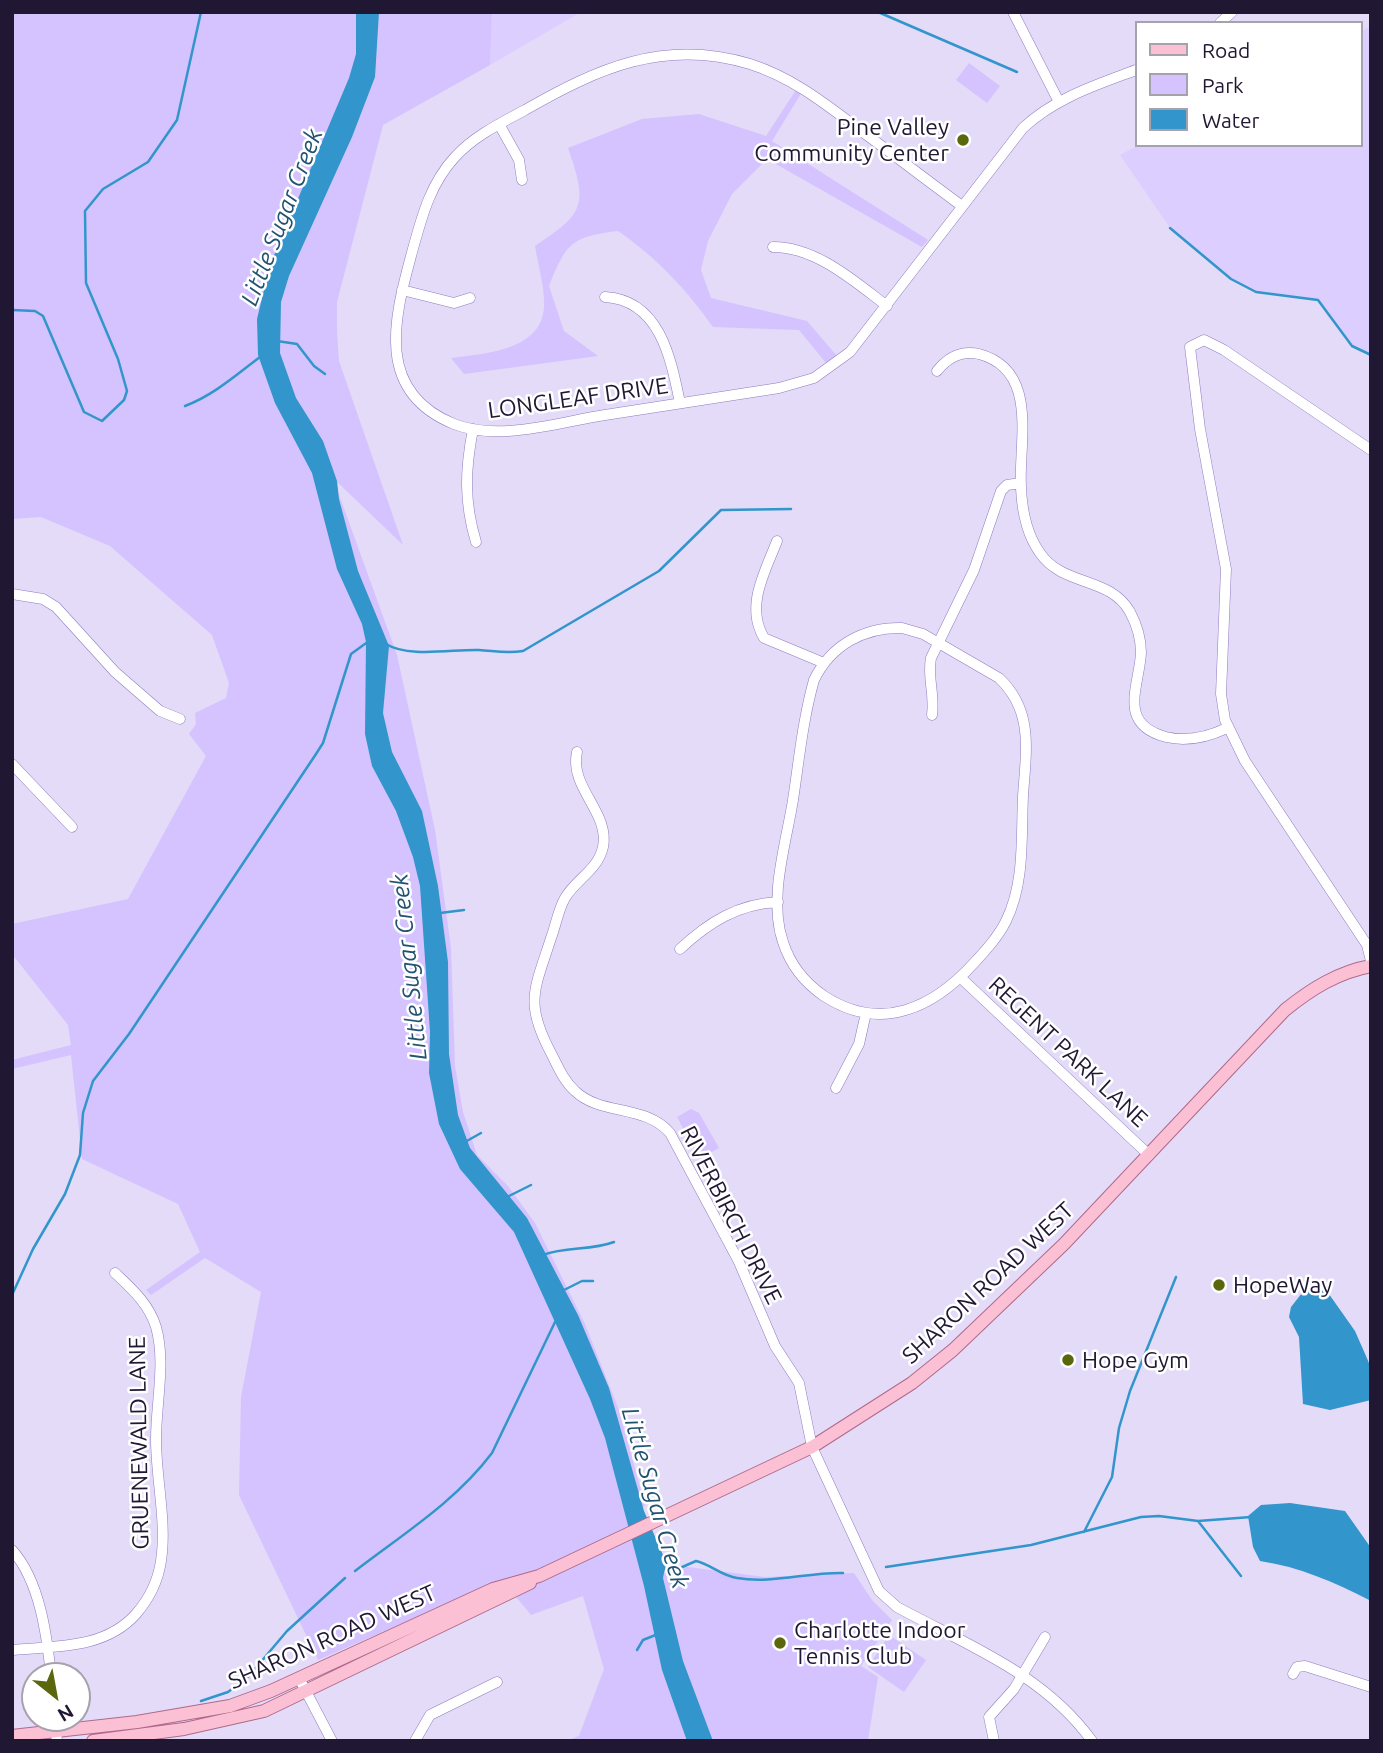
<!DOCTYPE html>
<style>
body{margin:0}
#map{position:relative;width:1383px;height:1753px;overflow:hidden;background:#e3dbf8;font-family:Ubuntu,sans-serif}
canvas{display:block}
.frame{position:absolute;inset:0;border:14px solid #201732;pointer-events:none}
.legend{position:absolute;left:1135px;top:21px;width:228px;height:126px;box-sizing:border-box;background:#fff;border:2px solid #a6a2ad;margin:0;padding:9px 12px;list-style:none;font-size:21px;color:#201732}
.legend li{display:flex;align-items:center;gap:14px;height:35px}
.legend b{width:35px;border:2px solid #a6a2ad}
.north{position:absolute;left:21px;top:1662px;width:70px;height:70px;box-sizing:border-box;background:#fff;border:2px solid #a6a2ad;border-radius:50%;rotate:149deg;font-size:19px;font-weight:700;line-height:28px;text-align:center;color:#201732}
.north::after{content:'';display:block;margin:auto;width:24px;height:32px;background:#5b670d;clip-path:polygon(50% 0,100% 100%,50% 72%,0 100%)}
</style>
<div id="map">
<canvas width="1383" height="1753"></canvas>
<div class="frame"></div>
<ul class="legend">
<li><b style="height:9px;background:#fcc0d5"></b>Road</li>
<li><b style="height:19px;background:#d4c3fe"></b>Park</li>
<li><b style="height:19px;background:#3295cb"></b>Water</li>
</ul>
<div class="north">N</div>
</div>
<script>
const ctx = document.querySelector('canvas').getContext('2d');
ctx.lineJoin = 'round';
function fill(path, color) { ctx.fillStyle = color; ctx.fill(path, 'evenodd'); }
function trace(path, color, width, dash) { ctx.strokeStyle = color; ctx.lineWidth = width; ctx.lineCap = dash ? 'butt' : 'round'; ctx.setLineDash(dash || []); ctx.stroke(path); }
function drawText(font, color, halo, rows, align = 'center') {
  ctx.font = font + ' Ubuntu,sans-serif'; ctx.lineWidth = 5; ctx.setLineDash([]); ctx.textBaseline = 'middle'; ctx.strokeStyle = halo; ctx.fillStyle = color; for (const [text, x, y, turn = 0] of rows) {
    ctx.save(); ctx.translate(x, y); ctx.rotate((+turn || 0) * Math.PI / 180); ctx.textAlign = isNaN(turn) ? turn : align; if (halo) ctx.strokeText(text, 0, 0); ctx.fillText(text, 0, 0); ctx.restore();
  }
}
const built = new Path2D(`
 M492,12H581L490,65Z
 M1371,26V355L1352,346L1318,300L1256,292L1231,279L1170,228L1120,155L1139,145H1360V32Z`);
const green = new Path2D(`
 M12,12H492L490,65L383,125L337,302V332L339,361L403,545L333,478L397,655L435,830L451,948L455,1066L463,1112L477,1155L508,1186L535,1223L585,1324L619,1410L645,1505L635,1517L649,1562L765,1577L854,1573L872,1600L892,1620L861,1666L878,1677L868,1741H566L579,1736L604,1669L583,1596L531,1615L502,1580L318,1660L239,1495L241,1397L261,1292L205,1258L151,1295L146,1290L200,1252L178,1204L82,1159L71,1055L12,1069V1060L71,1045L68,1025L12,954V924L128,899L206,756L189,734L196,724L195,713L226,698L229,683L212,635L110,546L41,517L12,519Z
 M969,63L1000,86L987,103L956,80Z
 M796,90L802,92L772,141L928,240L922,247L767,159L732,194L708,241L701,270L711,298L807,321L837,356L826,363L799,330L713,327C686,289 657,258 618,231C571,237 567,242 549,286L564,331L598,356L464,374L451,358C482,354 542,351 544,307C545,287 538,265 535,246C585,213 588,205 568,148L642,119L699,114L766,136Z
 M691,1109L699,1113L719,1148L699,1159L677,1117Z
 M889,1635L926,1660L904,1692L868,1667Z`);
const water = new Path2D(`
 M356,12H379L375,77L352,137L289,276L281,302L280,353L296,398L323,441L337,481L339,499L358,571L389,646L383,713L392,752L422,811L438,886L448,962L449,1054L458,1115L470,1148L527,1218L578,1315L609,1388L644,1511L666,1562L663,1578L683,1661L713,1741H687L662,1670L644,1586L605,1438L590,1399L514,1232L460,1169L439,1124L429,1073L430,1032L420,886L413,857L396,811L372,766L365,734L366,642L362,624L337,569L312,473L275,403L258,355L257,319L270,265L349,78L356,54Z
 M1309,1284L1324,1287L1355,1331L1366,1356L1371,1368V1400L1330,1410L1303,1404L1299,1337L1289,1317L1291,1307Z
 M1290,1503L1345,1511L1371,1548V1601C1334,1582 1300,1567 1260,1561L1253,1547L1248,1516L1261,1505Z`);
const stream = new Path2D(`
 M878,12L1017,72
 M1170,228L1231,279L1256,292L1318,300L1352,346L1371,355
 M12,310L35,311L43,316L84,412L102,421L124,400L127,391L118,359L86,283L85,211L103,189L148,162L177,120L201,12
 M277,341L297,344L314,366L325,374
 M185,406C214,395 236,375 260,357
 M386,644C408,658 454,649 479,650C495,651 507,654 523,651L659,571L721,510L791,509
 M440,913L464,910
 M465,1142L481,1133
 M509,1196L531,1185
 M543,1255C566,1246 590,1251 614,1242
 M564,1290L582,1281H593
 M12,1295L33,1249L65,1194L80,1155L83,1113L93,1081L129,1034L316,754L323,743L351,654L369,641
 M1198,1521L1241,1576
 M1084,1532L1112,1477L1119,1428L1130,1391L1176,1277
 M886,1567L1031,1545L1141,1517L1159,1516L1198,1521L1251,1517
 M664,1569L680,1568L696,1561C710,1564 722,1576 737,1578C772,1584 808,1572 843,1573
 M355,1571C403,1534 455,1502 492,1453L556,1320
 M637,1650L643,1640L658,1634
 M201,1701L228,1692L249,1676L287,1631L345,1578`);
const minor = new Path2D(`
 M1013,12L1059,102
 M1220,23L1232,12
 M499,124L519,160L522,180
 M962,206C929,182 897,157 864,133C828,106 794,78 750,64C665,38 598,68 525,110C501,123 474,136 455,157C429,185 421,220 411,256C394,319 375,392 454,424C499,442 559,422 605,415C663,406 721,397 779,388L814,378L850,352L1023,128C1055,98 1096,85 1136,70
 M773,247C816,247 854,281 887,306
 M402,290L454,303L470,298
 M605,297C660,300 671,359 680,403
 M937,371C948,357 961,350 979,354C1040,370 1018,444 1021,488C1022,510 1027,535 1040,553C1063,587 1110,576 1130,612C1137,625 1141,639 1141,653C1139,687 1117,724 1166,737C1187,742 1208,737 1227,728
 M473,429C465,470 464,502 476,542
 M1371,450L1224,350L1204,340L1190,347L1200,429L1226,569L1221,694L1225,720L1245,761L1367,945L1371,961
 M777,541C765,572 745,606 764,638L824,663
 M12,594L43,599L56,607L115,672L160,711L180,719
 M902,628L923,634L999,678C1034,711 1026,751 1023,796C1021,837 1025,883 1006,921C998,937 986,950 974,963C933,1008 881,1033 824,996C805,983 790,964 783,942C768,899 786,844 793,800C799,760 803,719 814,680C831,645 864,627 902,628Z
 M932,715C935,693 927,678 931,658L974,570L1001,491L1007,485L1021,483
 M577,752C569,788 610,812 603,847C598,870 576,879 565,898C558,910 556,925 551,938C534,991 524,1003 552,1055C558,1067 564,1081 575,1091C601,1116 645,1104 670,1133L739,1262L775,1346L799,1383L812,1447L879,1591L897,1607C967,1645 1044,1674 1092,1741
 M12,764L72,827
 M680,949C709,922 738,904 778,902
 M961,978L1149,1155
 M836,1088L859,1044L866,1013
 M12,1550C40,1581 47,1636 51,1676
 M12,1650C56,1646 105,1649 136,1614C149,1599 158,1581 161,1561C167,1522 156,1479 156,1439C156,1403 166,1362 156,1327C149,1304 132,1289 115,1273
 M1293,1674L1297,1667L1305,1666L1371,1687
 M299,1678L332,1741
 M54,1718L57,1741
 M415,1741L430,1715L497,1682
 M994,1741L989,1717L1014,1689L1045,1637`);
const major = new Path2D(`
 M12,1736L137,1722L230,1706L271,1691L493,1589L539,1576L812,1447L912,1383L953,1350L1064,1244L1285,1010C1311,989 1338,972 1371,966
 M93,1741L184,1729L264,1711L530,1583`);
const markers = [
 [963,140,7,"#5b670d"],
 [1219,1285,7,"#5b670d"],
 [1068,1360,7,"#5b670d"],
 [780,1643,7,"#5b670d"]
];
const poiNames = [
 ["Pine Valley",949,127,"right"],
 ["Community Center",949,153,"right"],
 ["HopeWay",1233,1285],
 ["Hope Gym",1082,1360],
 ["Charlotte Indoor",794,1630],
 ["Tennis Club",794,1656]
];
const streetNames = [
 ["LONGLEAF DRIVE",578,398,-8],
 ["REGENT PARK LANE",1068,1052,43],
 ["RIVERBIRCH DRIVE",731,1215,63],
 ["SHARON ROAD WEST",988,1283,-43],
 ["GRUENEWALD LANE",139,1443,-91],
 ["SHARON ROAD WEST",332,1637,-24]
];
const waterNames = [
 ["Little Sugar Creek",282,217,-69],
 ["Little Sugar Creek",409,967,-96],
 ["Little Sugar Creek",655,1498,74]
];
fill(built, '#dccfff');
fill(green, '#d4c3fe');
fill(water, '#3295cb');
trace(stream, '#3295cb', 2.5);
trace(minor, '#907bbf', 11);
trace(major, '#ae6a8a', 14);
trace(minor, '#fff', 10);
trace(major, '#fcc0d5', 12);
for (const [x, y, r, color] of markers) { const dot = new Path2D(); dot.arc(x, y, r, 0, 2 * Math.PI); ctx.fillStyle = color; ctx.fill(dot); trace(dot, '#fff', 2.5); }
drawText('23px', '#201732', '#fff', poiNames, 'left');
drawText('23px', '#201732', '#fff', streetNames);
drawText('italic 24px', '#215371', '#fff', waterNames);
</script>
